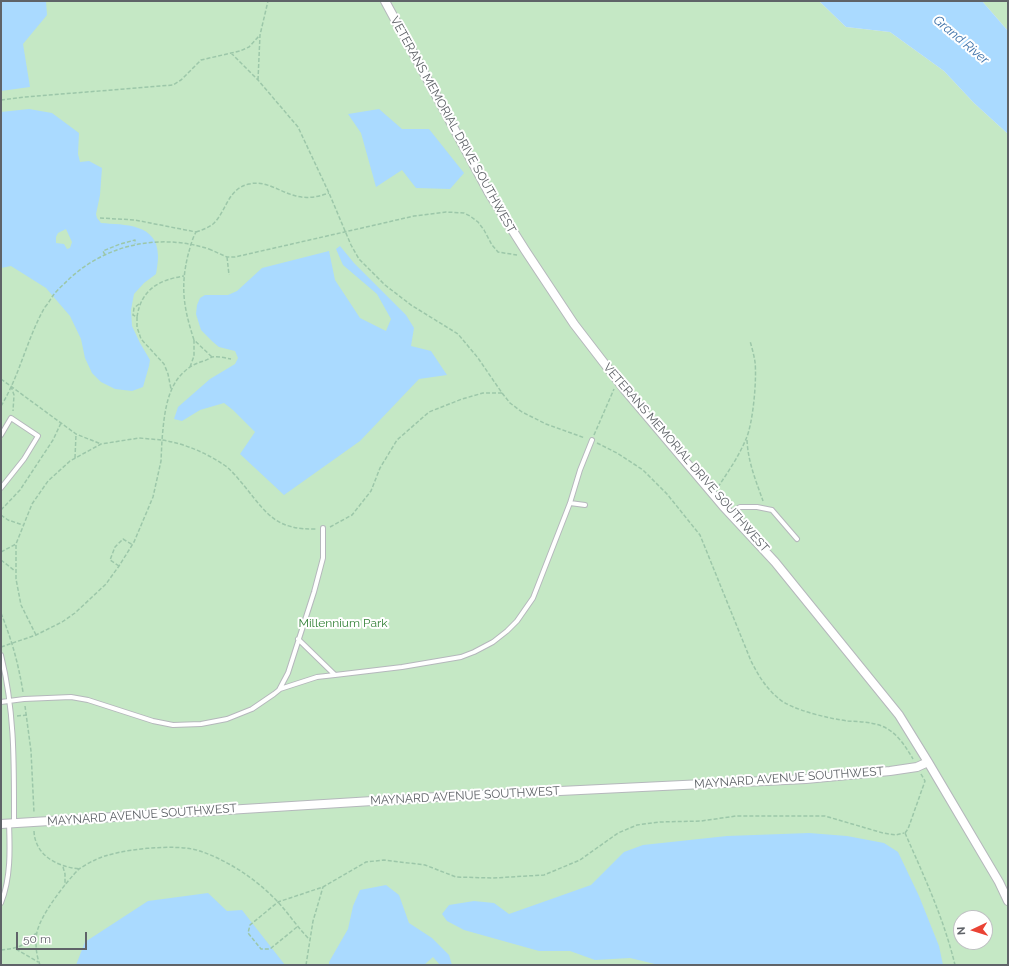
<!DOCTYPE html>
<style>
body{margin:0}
#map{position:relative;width:1009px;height:966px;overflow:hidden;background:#f1efe8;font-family:Raleway,sans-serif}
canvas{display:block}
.frame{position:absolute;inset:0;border:2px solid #5f6368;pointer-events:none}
.north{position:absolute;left:953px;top:910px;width:40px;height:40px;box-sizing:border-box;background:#fff;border:1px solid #bfc1c3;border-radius:50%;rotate:266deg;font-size:11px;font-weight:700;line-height:16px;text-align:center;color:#5f6368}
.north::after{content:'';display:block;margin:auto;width:14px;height:18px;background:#ea4335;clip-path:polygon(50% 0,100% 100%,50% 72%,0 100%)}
.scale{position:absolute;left:16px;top:932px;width:71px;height:18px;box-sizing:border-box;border:2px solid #5f6368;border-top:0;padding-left:5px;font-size:12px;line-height:14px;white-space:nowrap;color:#5f6368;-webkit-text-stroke:3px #fff;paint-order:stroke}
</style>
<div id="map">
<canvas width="1009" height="966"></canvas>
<div class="frame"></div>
<div class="north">N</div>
<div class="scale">50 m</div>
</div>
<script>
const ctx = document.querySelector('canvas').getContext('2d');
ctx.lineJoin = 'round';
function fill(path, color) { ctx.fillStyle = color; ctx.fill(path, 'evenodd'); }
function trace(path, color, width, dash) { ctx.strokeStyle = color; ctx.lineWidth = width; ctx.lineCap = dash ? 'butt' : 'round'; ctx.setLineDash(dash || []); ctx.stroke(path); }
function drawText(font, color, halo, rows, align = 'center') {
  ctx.font = font + ' Raleway,sans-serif'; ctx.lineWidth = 4; ctx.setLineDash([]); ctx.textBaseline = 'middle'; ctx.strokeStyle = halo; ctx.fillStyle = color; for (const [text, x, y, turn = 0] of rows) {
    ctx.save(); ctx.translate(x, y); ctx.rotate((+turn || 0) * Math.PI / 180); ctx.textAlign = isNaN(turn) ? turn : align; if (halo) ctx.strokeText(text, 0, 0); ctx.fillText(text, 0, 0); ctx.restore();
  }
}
const green = new Path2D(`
 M1,1H819L846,27L890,32L944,71L974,103L1008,134V965H1ZM961,918H985V942H961Z
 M982,1H1008V31Z`);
const water = new Path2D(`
 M1,1H46L47,15L23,44L30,87L1,91Z
 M819,1H982L1008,31V134L974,103L944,71L890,32L846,27Z
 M29,109L52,113L79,133L78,154L80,162L89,161L102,168L100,195L96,214L97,218L101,223C124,225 158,223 158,256C158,262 157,268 156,274L144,283L134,294L131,310L132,326L140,343L150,360L149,366L143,387L132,391L115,389L101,382L92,373L85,358L81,339L70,316L46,288L11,266L1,268V112ZM66,229L72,242L70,248L67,249L64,244L56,243V237L58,233Z
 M379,109L402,129H429L464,173L450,189L416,188L402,170L376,187L361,133L348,114Z
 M340,246L354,263L406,315L414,328L411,346L431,351L447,375L419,379L360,441L284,495L240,454L255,432L233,410L224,403L200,410L182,421L174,419L178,407L210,379L235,364L238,358L235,351L219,347L213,342L201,330L196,314L197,305L200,298L205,295H228L237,291L262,268L329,251L335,280L360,318L386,331L391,319L377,294L343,265L336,249Z
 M809,833L847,836L884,843L898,852L919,896L939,946L943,965H659L630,958L595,960L570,951H539L464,930L447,921L442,914L449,905L474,901L494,903L509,914L591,885L624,852L643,845L727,836Z
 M386,885L399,895L409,923L432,938L449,955L452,965H440L433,957L424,965H329V962L348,929L353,906L360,890Z
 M208,893L227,911L242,910L285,965H76L85,942L148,901Z`);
const path = new Path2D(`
 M231,53L258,80L298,127L329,193L351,245L359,259L385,285L411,305L458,334L478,358L502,393L510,403L522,412L546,424L585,438
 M258,80L260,35L268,1
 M1,100L25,97L173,85L181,80L201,60L240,51L249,47L260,35
 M100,218L135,220L196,232C192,239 190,248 188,255C180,288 184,309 194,340
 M196,232C202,230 208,228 213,224C227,211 227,189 249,184C266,180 280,192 296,196C307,199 318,197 329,193
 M209,249L227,257H235L375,225L414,216L446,212L464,213L470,216L478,222L484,230L492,245L498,252L517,255
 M105,255L103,251L120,244L135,240V244
 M227,257L229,275
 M139,304L134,308L133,315L137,317C141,290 158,280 184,276
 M137,317V327L141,339L164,364L168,374L171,389
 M190,367L194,356V340L212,357
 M1,379L76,434L101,444
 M11,386L14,395L13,411
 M1,406C20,375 27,338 45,307
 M594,435L614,389
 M747,440C748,462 756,481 763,501
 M597,443L617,453L643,470L667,494L700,535L751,661C758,675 766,688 778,698C791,710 831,719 848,721C863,722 880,722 892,732C901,739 907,749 913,759
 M75,458L76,434
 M718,487C728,472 739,456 746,439C753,424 757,379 755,362C754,355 752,348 750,341
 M1,510L20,490L53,440L61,423
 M1,515L8,520L23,525
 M330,527L352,515L371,491L380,468L397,440L429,412L462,399L483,393H502
 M1,552L16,544
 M1,560L15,571
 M119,566L110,560L115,547L123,539L133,545
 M1,613C12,641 18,662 23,692
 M36,635L21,605L16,579V544L32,504L48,481L70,461L101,444L139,438L162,440C164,417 166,387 185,371C190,366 197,363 204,361C207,360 210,358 212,357C218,356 225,358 231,359
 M1,647L36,635L62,622L75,613L106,584L119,566L134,542L153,497L161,461L162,440C186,444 207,453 227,467C234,473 240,481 246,488C268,516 278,530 316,529
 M25,706L31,751L34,813
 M17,716L27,715
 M34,831C35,856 58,867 80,869
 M905,833L908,829L925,781L921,774
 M905,833C924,876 944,919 955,965
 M63,867L65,874V885
 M297,927L270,949H261L248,933L250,925L278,902L323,887L366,862L384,860L425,865L456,877L493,878L544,875L580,860L618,833L637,825L660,822L701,821L736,816H825L883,833L896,835L904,833
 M16,949L38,962
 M1,950C20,948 24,946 37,932
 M40,965C36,955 35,942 37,932C41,914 66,882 79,869C84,866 90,862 95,860C116,849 177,843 200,851C229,861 256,879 278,902C289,914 298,928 309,939
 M306,965L313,921L323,887`);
const service = new Path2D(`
 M1,435L11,418L38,436L24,459L1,488
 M570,503L585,505
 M730,513L740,507H757L772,510L797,539
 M1,655C15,712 14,765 14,823
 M335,675L402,667L461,657L474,652L493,642L507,631L517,621L533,598L570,503L580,470L592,440
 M280,689L317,677L335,675L298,639
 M1,702L24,699L71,697L88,700L153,721L173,725L201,724L227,719L252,709L274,694L279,690L288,673L314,592L323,558V528
 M1,903C11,878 10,849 9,823`);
const minor = new Path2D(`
 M385,1L489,193L525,250L574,324L624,389L723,506L775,562L899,715L928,762L999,882L1008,901
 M1,824L437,797L806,779L890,771L917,767L928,762`);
const pathBridge = new Path2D(`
 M45,307C48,304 50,300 52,297C56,291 62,286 67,281C105,244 160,233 209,249`);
const streetNames = [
 ["VETERANS MEMORIAL DRIVE SOUTHWEST",453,125,61],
 ["VETERANS MEMORIAL DRIVE SOUTHWEST",686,458,49],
 ["MAYNARD AVENUE SOUTHWEST",789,778,-4],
 ["MAYNARD AVENUE SOUTHWEST",465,796,-3],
 ["MAYNARD AVENUE SOUTHWEST",142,815,-4]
];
const parkNames = [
 ["Millennium Park",343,623]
];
const waterNames = [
 ["Grand River",961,40,40]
];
fill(green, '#c5e8c5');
fill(water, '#aadaff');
trace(service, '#b5b8bc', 6);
trace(minor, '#b5b8bc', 10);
trace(path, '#9cc7a9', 1.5, [4, 2]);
trace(service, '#fff', 4);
trace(minor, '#fff', 8);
trace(pathBridge, '#9cc7a9', 1.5, [4, 2]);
drawText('12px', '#5f6368', '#fff', streetNames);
drawText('12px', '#348238', '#fff', parkNames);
drawText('italic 13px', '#4174aa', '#fff', waterNames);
</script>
